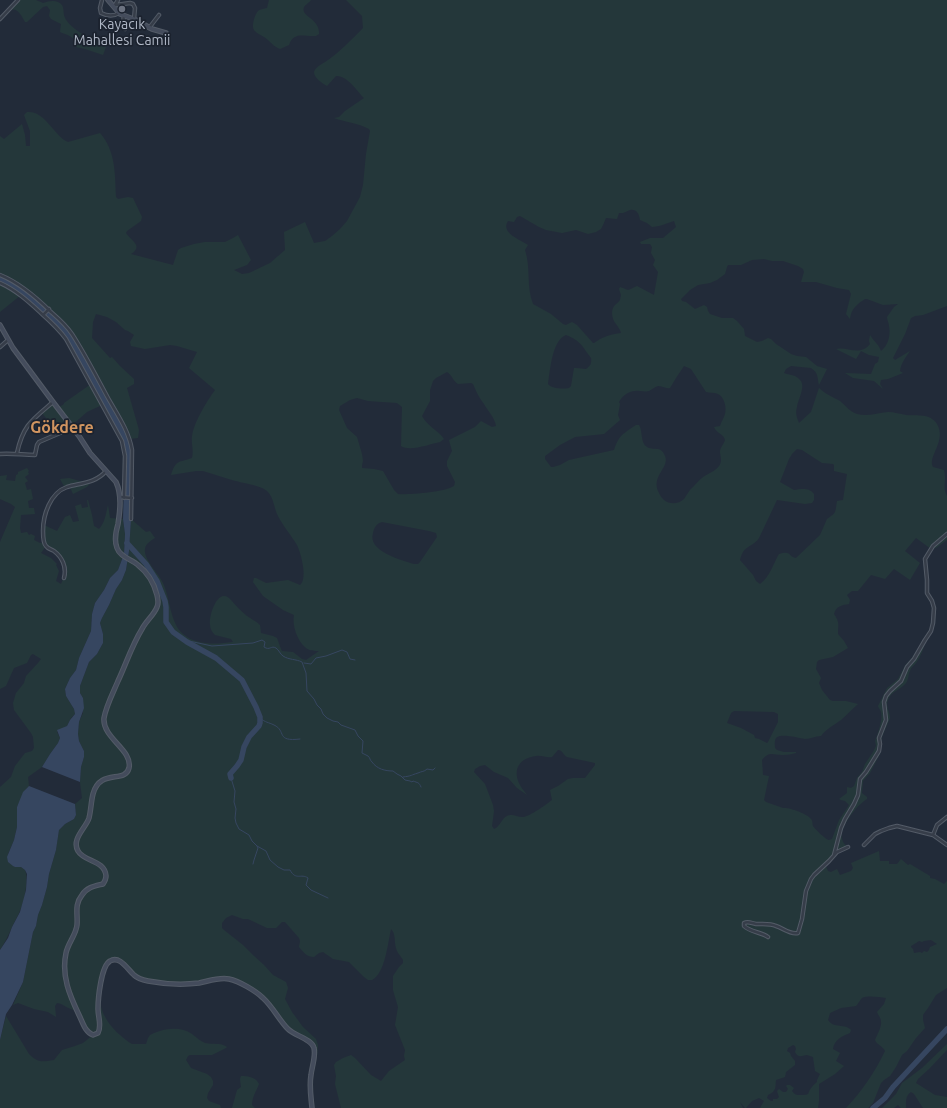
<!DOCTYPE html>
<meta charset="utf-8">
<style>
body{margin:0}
canvas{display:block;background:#222b39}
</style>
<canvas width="947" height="1108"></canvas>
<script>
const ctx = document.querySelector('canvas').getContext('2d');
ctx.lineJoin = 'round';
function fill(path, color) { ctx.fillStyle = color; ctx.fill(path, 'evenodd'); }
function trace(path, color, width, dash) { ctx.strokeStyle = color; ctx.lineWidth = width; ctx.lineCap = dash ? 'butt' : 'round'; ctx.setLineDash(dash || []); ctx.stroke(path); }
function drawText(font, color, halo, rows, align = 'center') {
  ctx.font = font + ' Ubuntu,sans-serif'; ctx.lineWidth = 3.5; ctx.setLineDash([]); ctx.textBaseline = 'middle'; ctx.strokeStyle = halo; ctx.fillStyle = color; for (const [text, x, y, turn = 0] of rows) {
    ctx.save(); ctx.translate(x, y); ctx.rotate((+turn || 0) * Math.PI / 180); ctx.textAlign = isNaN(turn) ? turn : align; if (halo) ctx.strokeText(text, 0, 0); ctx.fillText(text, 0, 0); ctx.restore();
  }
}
const green = new Path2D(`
 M18,0H36L43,3C49,1 53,0 58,2C66,6 62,12 65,18C72,31 92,39 105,45L106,47L103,55L85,49L76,47C75,35 68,36 60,32L61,24L51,19L49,16L50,10L47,6L43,7L27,22H25C21,15 17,6 9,11Z
 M269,0H311C310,2 305,5 304,7C300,17 320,18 319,34L316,36C304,37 294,31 289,45L280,49C274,47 270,41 264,37C261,35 256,33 254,30C251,26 255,14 258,11C260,9 264,9 267,8Z
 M346,0H947V306L923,315L915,316L911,318L905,334L893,358L895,360L910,351C906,357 901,363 900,371L903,373L888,379L881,380L880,384L883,389L874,381L853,378L845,373L871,374L875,364L878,362L879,357L869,355L861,351L856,359L836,349C846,346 860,357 870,344L869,341L870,335C874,342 878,343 881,351C888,346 891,335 889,326C889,323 887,320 887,317L894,307L898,304L883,305L867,299H865C857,304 851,309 850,319L846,314L851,294L849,290L837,288L816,282H801L804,272L803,269L798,266L783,261H772L764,259L752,260L741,265H728L727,267L725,274L717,280L710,283L698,285L690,290L681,299L682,301L686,302L695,309L704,305L707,307L708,311L710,314L722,318H733L737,321L744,329L745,336L757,342L762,341L768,338L771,339L776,344L791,354L797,356L806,357L817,366L827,369L819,385C817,378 819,373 811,368L791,366L786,369L784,373C789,375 796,375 799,379C807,385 798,399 797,407C795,413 797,418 799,423L811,412L819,388C825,394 833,397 840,401C846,406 850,412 857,414C867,417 878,413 888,412C894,412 900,414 906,415C917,416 930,413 937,424C947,441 927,457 933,467L944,470C947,481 942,487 947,496V540L936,548L931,549L916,538L905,551L920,563L910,580L894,569L885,579L871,575L858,591H852L847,595L850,600L849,604C842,605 836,606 834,614C840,623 838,624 838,634L844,641L848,648L833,657L819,660L817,662L816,669L821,678L819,683L822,690L830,700L833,701H846L858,704C852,709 847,715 841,720C834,725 826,729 821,736C815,736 811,739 805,739C799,738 780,733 776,738C774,741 775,745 775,748L777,750L784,752H796V753C792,754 787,755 783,755C773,755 769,751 762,760L763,775L769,776L764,800L766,802L783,808C789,807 808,814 811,819C813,821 812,824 813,826C815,829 826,840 829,840C830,840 831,839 832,839L839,820L849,805L845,801L841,800L839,799L847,793V787L851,788L854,786L857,778L862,772L865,764L873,752L876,746L875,741C878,734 883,719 881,712C881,711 878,707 878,706L887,688L898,679L906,664L912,658L925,640C925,647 920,658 916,663C914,666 911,667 910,671C908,674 909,679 906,683C901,690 891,691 888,700C885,706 890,711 890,718L882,737L880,754L870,773L863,781L862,793L867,797V799C857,805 839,827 842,839C843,843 845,845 848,847L839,850L825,864L828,871L831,872L837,869L840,875L851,871L853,868L851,863L879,851L880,861H889V864H897L901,859L908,865L910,864L930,876V878L935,879L944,884L947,881V988L936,995L928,1008L925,1012L923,1015V1020L925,1028L916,1038L907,1051L902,1055L896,1067L890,1076L884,1080L881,1083L873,1103L868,1108H846C862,1091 875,1072 885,1051C883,1046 877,1045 875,1040C877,1035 882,1027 881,1021C881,1018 878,1015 877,1012L884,1004L886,998C880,997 867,995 862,998C860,1000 858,1004 856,1006L841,1008L830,1013L828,1020C834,1029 845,1023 851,1030L850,1033C842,1036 834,1040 833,1049L840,1053L836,1061L844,1066L835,1074L819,1084V1101L818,1108H760L764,1101L759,1098L752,1101L746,1108H745L740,1102L743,1108H341L335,1084L336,1076L334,1065L336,1062L343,1058L351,1055L355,1058L371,1075L381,1081L389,1071L405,1060L404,1056L405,1050L395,1025L398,1007L393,990V976L399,967L403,963V960C401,956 397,953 396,948C394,941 396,934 391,929C388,942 385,974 372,980H368L364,977L349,962L333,959L323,952L319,953L314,957C307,957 304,953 299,947L300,941L299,938L285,922H282L276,928H267L248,919H243L232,915L226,918L222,923V928L224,930L243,945L253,955L264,965L273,975L286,982L288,988L285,999L292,1012L303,1027L316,1039L318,1045L317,1056L314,1055L313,1046L294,1034L274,1011L255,992L228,979L199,983H161L142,980L124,963L113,960C105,968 105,970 102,981C96,1003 103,1020 120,1035C124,1038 128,1042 132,1044H146L148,1038L150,1035C162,1029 179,1025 192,1034C197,1038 200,1041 205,1043C213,1045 220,1042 227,1047L226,1048L212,1055H190L188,1056L186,1060L191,1068L207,1074L211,1077L213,1081V1085L208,1093L207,1098L209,1101L220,1105L221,1108H0V1040L6,1016L29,1054C38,1063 42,1062 54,1060L62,1050L75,1046L83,1043L93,1035L91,1034L77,1010C69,1011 65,1004 57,1003L55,1006L56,1017L48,1012L34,1009L18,1003L13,1005L23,982L33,932L36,926L38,915L42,905L47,887L49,874L56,850L59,830L65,824L74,819L76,815L75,804L82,798L80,782L81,767L84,757V751L79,741L78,734L79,722L83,713V698L80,693V686L89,662L97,654L103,643V634L100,623L102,618L109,605L116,589L122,580L126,570L129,551L131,519L146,532L150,531L155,538C152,540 145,544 145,549C143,559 159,574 163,583C170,598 170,623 183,634C197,646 217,644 233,642L231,639L215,635C212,632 210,629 210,624C209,617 215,596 224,596C227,596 229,598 231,600C236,606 241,611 247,616C251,619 256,621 260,625L261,633L273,636L277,638L281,649L282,651L293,652L302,659L306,660L319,651C315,651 310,651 306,648C297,641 292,625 294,615L283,610L263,596L253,582L254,578H256L266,583L288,580L300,585C308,579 301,553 297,545C291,535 283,526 278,516C274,509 274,497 267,491C261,485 241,483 232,480C222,477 213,474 203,471H196L171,475C176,459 179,463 192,458C194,451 191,443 192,436C194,422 207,401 215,390L189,368L197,352L177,346L170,345L145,349L131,346L130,342L134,335L128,331L125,330L116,322L107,317L96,314L93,322L92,338L110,358L112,357L120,366L134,379V384L127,388L139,430L138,438L129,439L85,356L0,275V136L4,139L22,124L25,135L26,146H30V131L24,115L27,112C45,110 54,136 68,142L100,133C116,151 115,175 116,197L118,199L128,197L133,198L142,217L141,221L127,231L126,233C129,238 139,244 136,249C135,251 133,253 131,254L173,265L178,250L181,248L194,244L205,242H225L233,238L238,235L251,260L247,265L234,270L242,274L249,273L270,263L285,250L284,232L305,222L314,243L325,241L332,236L340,229L347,221L360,197L363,185L366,154L370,131L369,129C358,123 345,122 334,118L339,117L345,111L364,98C357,91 347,75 336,76L327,86C322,83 314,78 314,72C315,67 324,63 328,60C341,51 352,39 363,28L362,16ZM630,210C637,209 639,214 640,220L647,223L652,227C658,227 668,223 674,221L676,227L663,238H650L640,242L641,244H650L652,247L651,253L655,260L653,265L658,272L654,295L637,286C625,291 632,291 620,287L619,289L621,295L620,300C619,302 617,303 615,305C610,310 612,319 616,324C618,327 620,329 621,333C611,334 602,337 594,343H593L577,325L572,322L566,325L563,324L551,314L533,304C526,286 531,268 525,250L528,245C521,240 500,233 508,221L514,222L517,217L520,216L539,227L546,230L562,233L576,230L588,234L596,232L601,229L603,225L606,218L617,219L619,213H623ZM566,335C581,341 582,346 591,358C592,364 590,366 586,369L576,368H574L571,386L569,388C563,389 552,389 548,384C550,371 552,340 566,335ZM684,366L691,369L706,392C710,393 714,392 718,394C724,396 727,408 725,414C724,418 721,422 720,426L714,427C716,433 724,434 725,440C724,444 721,446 720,451C720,454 721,457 721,460C721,470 708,473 702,478C699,480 696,484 693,487C689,490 687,495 684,499C679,504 670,505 664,500C662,498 660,496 659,493C650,476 670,468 665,456C661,445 653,451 647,447C640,443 643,431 639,425H636C623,434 619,435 614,450L569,460L560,465L553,467H551L545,459V456L560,445L575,437L604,434L620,420L618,415L620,404L619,402C624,394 630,390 640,391C643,391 646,392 649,391C653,389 654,387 658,386C662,386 666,389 670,388L676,378ZM447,372C452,375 453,381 458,384L471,383L473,384C476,391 479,398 484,404C488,411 495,418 496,426L492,427L481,421L475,427L449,440L452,451L447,461V466L455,482C454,485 455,486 452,487C444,492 407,495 398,494L394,490L383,471L374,469L362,468V465L363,461L362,454L357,437L347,428L339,410L340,406L350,400L357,398L368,401L397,403L402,407L401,446C410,452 430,444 440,442L444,439C438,430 427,426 422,416L430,401V390L433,381L436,378ZM797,449L802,450L822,463L833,464L834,465V471L847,474L843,500L837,501C835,513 837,512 827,519L820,535L796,558C788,557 792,550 779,554C773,564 770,577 760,584L756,581L753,575L740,560C744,544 751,549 759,538L777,500L805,504L812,503L814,500V494C809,487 801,489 794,490L780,482L789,459L792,454ZM382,522L429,531L436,533L437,537L420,562L418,564H414C401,560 367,551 373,533C374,528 376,524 382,522ZM734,711L774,712L778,714V722L768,742L767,743L759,739L755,738L754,735L741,728L727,723L731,713ZM558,750C563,750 563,755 567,757L595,763V765L585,778H573L568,779L558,786L550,790L552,800C547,804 528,818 522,817C516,817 513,813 507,816C501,819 500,827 494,829L492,826L494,811L493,805L485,784L474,772L475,769L480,766L485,765L494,772L508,778L517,788L527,795C526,793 522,789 520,785C512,770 519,758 536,756C541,755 547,758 552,757ZM931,940L937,944L930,947L929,950L927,952L924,951L922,953L920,952L914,953L913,949L911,947V946L916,943L919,941L922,942L924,941ZM793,1045L795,1046L796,1049L795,1052C798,1058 801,1056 807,1055L813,1057L815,1071L820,1074L817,1080V1082C815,1084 813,1085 812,1087C806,1094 812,1095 800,1095C796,1095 795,1095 792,1091L794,1088L790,1085H787L786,1086L788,1089L786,1092H783L779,1089L777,1091L779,1097L777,1099H773V1101H771L767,1098L768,1095C777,1091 775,1087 776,1080L785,1077L786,1072L795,1065V1061L791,1056L790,1053L787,1051L788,1048Z
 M0,283L21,295L0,312Z
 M91,384L102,405L87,412L71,426L60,433L53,424H51L41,412L53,402L58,408L64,404V403Z
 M27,468L29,471L28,472L29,474L25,477L28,481L25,483L27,490L31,489L33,499L28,501L29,508H34L35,514L21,515L20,528L21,533L27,532L29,535L31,534L35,536L34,540L40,543L44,542V525L57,531L65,517L70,515L73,522L79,521L75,506L81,504L82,508L88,507L87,500H88L92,515L94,526L99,529C105,523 106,513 108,505L110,518L123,519L125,534L124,554L118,570L110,578L104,590L95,603L92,614L91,631L79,658L76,670L70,678L65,689L66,696L74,709L75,714L71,718L67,726L57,732L60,738L58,743L50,754L42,767L28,777L29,786L26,789L22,796L21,799L17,807V827L14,840L8,854V862L15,867H21L25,870C29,880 24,903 19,913C17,918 14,922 12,927C8,936 5,942 0,950V787L11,777L15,766L25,753L32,751L34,748L33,737L31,733L14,710L13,703L16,693L24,683L26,676L38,663L41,659L33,654L31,655L27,663L14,668L6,686L0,689V542L15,507L11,504L0,499V476L7,475L6,480L15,481L16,475L18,474V472ZM46,546C61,557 70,565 61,584L56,581L59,571L56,565L57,564L51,558L41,553Z
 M69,478L87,483L92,481L87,487L73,494L70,487L65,488L60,479Z
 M947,1044V1050L929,1069L918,1079L916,1083L935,1095L947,1097V1108H923L914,1094L911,1092C905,1096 906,1102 906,1108H901L898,1105L894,1108H882L896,1094L902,1083L922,1068Z
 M241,1076C248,1076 256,1077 259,1084C256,1092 252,1097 252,1105L255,1108H232L237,1090L241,1087L240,1079Z`);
const water = new Path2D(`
 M0,275L35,296L72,334L127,433L131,444V519L129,551L126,570L122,580L116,589L109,605L102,618L100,623L103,634V643L97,654L89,662L80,686V693L83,698L84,708L79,722L78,734L79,741L84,751V757L81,767L80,782L42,767L50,754L58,743L60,738L57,730L67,726L70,720L75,714L74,709L66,696L65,689L70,678L76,670L79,658L91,631L92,614L95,603L104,590L110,578L118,570L124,554L125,534L123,519L125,456L123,445L62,333L21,295L0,283Z
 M29,786L75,804L76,815L74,819L65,824L59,830L56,850L49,874L47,887L42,905L38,915L36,926L33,932L23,982L12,1005L6,1014L0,1040V950L8,938L12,927L20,912L26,890L27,874L25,870L21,867H15L13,866L8,862L7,857L14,840L17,827V807L23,792Z`);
const stream = new Path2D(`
 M180,638L189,641L212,646L253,643L262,640L265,642L264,647C270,651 271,645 276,648C279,650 280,654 283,656C289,660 296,659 302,662L306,673L307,691L314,699L317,705L321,709L323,714L327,718L333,721L338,722L341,725L355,730L358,736L363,741L362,753C364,754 366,755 368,756C371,759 369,759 372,762C377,769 385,771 393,771L397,774L401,776L405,780L410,781L412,782L413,781C418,783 419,782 421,787
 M304,663L311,664L316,658L326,656L342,650L347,652L350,659L355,660
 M260,718C266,723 268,722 274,725C287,731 275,742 300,739
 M403,777C412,776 411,775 418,773C422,771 424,772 427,769L433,770L435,768
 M231,778L235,791L234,802L236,809L235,818L236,823L239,829L249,835L252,841L257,846L258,848L254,860L253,864
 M257,846L266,851L270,860L278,867L284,870H290C296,881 301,873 308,878L306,885L311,890L328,898`);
const river = new Path2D(`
 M127,543L146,564L157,581L165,601L166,607V622L173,632L187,642L216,658L242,680L256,707L260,717V723L259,726L249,737L244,747L241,760L237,766L230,774L231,778
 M873,1108L885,1098L893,1087L947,1029`);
const street = new Path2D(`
 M102,0L100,8L101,13C107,16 113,17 119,13
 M115,5L118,0
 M116,5L130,3L133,4L135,8L134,19
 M124,16L123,22L125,29
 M0,19L18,0
 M149,28L159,15
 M0,275C20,283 36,297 51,312C59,319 66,325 72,334C85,354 96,376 108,398C117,414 129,431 132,450L131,519
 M0,283C16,290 29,302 41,313C50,321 59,329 66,339L122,441L125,456L124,498
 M43,315L49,309
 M0,347L8,340
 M17,453C23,425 32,420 53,402
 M0,454C12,453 23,455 35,455L37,445L39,442L60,433L71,426
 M120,497L132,498
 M64,578C67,567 62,557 54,551C51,549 48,549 46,546C43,543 43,535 43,531C43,515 50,493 67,487C81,483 96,483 106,471
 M933,835L937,825L947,817
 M864,845L875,834L881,831L889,828L897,826L933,835L947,845
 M834,855L841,828L845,819L854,804L858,795L860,779L866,772L879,751L880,744L879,738L886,720L884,702L886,696L890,691L901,681L907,667L914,659L925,640L931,631L933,623L934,608L932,601L927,593V580L925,559L933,546L947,534
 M768,937C761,932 750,932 744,926V923C748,921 751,923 756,924C763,924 770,923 776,926C783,928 790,935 798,933L802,919L806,891L811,879L814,875L829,861L837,852L848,847`);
const secondary = new Path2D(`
 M108,0L120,14L136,20L152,29L166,33
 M0,325L13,348L53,402L79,436L90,453L116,482C122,495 120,511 118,524C116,531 114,541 117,548C120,557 131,559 138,565C147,572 154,583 157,595C158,599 159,603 157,607C154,615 146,621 142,629C132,645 126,664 118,681C113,693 106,706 104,718C102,738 133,750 129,768C125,784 100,768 93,794C91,802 91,810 89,818C86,828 71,839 78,851C84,862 105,860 106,876C106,879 105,881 103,884C95,886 87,887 82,895C74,905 78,914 77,925C76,935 68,943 66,953C61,976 70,996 79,1015C83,1023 85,1032 93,1035L98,1033C102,1026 98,1017 98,1009C98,999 101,966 110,961C120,955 128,970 134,975C138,979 143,980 148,981C164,984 183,985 199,983C209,981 219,977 229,979C239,981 256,991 263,998C273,1007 279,1020 288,1029C295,1036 312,1039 314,1048C316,1056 312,1066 311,1075C309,1086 311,1097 312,1108`);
const markers = [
 [122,9,4,"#6b7280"]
];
const poiNames = [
 ["Kayacık",122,24],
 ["Mahallesi Camii",122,40]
];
const quarterNames = [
 ["Gökdere",62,428]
];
fill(green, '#24373a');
fill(water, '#364660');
trace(stream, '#364660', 1);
trace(river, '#364660', 5.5);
trace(street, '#535b67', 4.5);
trace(secondary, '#535b67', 5.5);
trace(street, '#363d49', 2.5);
trace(secondary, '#444c5c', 3.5);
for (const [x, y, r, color] of markers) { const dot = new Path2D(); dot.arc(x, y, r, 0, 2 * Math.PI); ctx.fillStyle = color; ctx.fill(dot); trace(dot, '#1b222e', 1.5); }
drawText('14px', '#b0b8c6', '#1b222e', poiNames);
drawText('bold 16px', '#d19560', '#1b222e', quarterNames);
</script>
